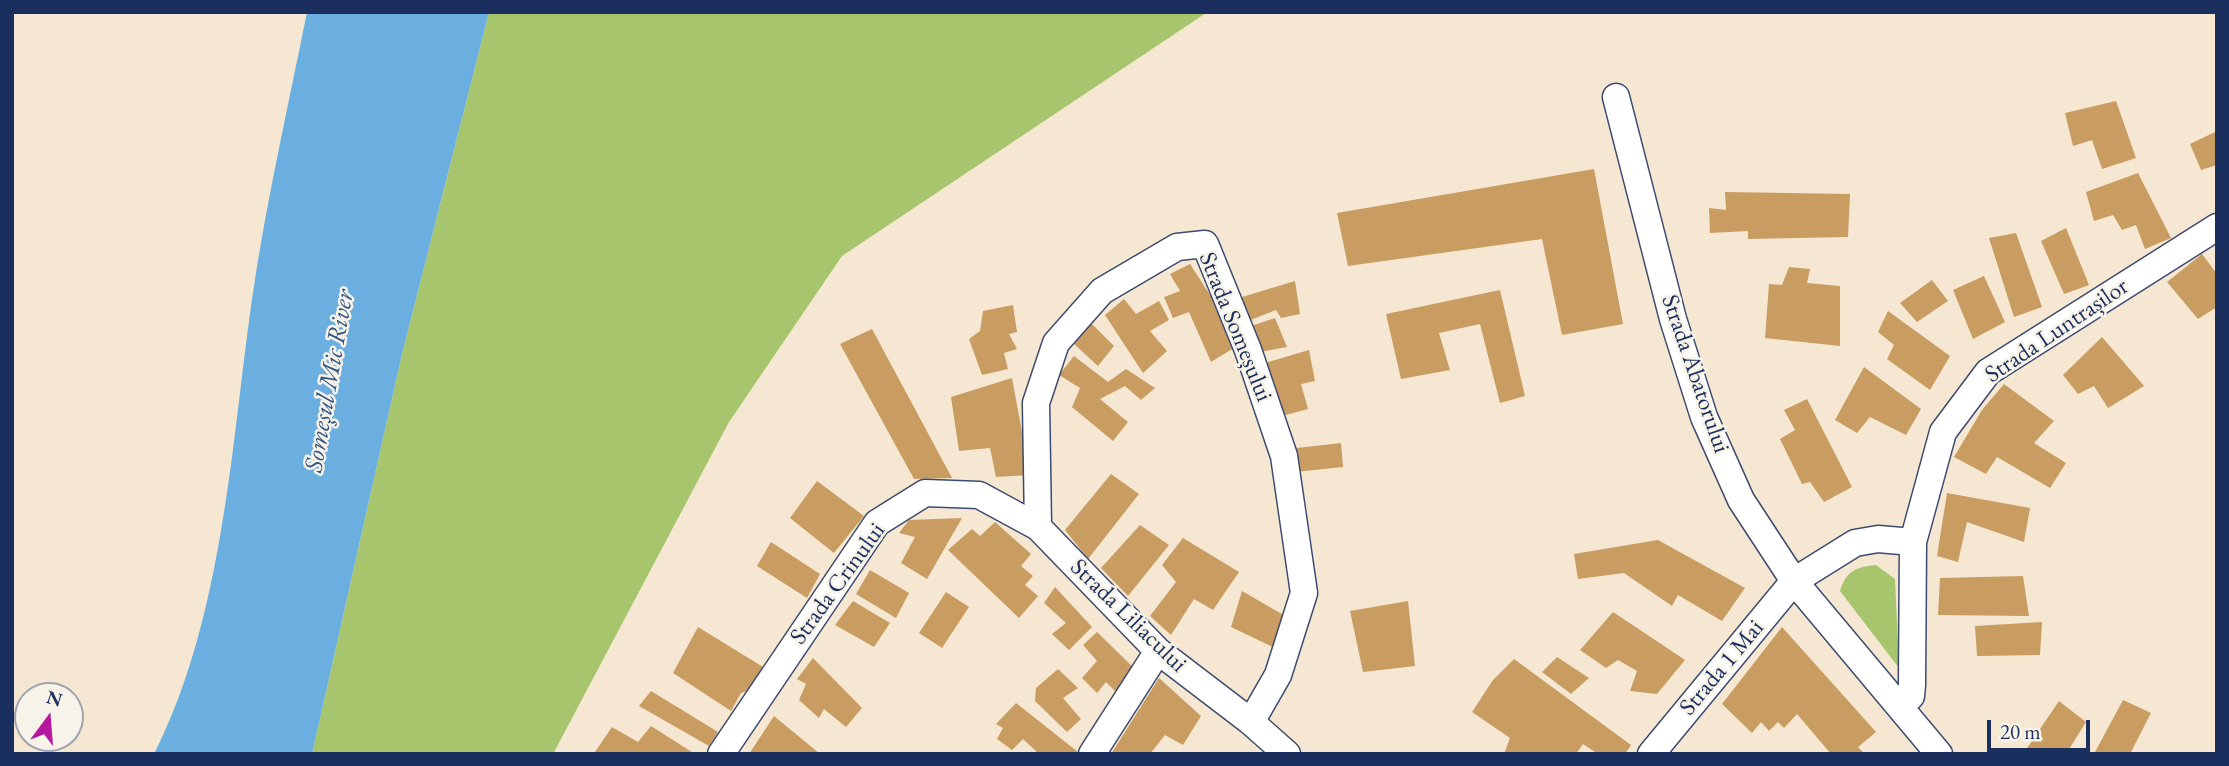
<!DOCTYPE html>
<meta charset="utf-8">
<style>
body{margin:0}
#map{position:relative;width:2229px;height:766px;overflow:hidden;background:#f5e7d2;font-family:"EB Garamond",serif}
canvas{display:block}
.frame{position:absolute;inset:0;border:14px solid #1b2f5e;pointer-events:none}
.north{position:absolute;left:14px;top:682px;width:70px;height:70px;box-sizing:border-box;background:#f7f3e8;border:2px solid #9fa5b1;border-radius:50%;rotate:16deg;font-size:19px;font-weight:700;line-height:28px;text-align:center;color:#1b2f5e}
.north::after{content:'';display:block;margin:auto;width:24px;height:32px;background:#b5179e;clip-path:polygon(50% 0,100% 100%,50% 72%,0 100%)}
.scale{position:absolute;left:1987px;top:720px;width:103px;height:32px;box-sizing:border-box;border:4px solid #1b2f5e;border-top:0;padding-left:9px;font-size:21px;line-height:24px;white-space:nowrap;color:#1b2f5e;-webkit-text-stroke:5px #f7f3e8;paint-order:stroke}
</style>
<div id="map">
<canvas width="2229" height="766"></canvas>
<div class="frame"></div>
<div class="north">N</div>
<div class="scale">20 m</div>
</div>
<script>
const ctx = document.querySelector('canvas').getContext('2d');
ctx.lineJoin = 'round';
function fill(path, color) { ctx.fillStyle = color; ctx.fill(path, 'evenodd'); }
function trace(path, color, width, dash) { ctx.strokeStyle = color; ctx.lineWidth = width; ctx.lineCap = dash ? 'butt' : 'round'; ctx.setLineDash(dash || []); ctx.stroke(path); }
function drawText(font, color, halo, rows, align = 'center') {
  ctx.font = font + ' "EB Garamond",serif'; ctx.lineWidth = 5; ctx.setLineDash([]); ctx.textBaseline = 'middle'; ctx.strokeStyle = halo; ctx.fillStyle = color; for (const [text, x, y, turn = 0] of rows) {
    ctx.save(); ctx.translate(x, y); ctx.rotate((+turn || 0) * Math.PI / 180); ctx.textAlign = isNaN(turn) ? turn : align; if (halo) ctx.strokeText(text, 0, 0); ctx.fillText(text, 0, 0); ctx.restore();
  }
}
const green = new Path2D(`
 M489,12H1724L1206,13L842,256L729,422L553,754H312L402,354Z
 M1876,565L1895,579L1899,668L1840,591C1846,571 1856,567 1876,565Z`);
const water = new Path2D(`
 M307,12H489L402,354L312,754H154C223,618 231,447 252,299C266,203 288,107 307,12Z`);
const building = new Path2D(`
 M2116,101L2136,158L2102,169L2092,140L2073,146L2065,113Z
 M2217,131V165L2201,170L2190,144Z
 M1594,169L1623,324L1562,335L1542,239L1348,266L1337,213Z
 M2138,173L2171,238L2145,249L2136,225L2122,230L2113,215L2094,221L2086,192Z
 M1725,192L1850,194L1848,237L1748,239V231L1710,233L1709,208L1726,210Z
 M2066,228L2089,285L2064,294L2041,241Z
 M2016,233L2042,307L2014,317L1989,238Z
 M2202,254L2217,274V307L2198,319L2167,282Z
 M1190,264L1212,298L1234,348L1211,362L1189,312L1173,318L1164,297L1180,291L1170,274Z
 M1789,267L1810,269L1807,283L1840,286V346L1765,338L1769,284L1782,285Z
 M1984,276L2005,322L1973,339L1953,290Z
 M1932,280L1948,301L1917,322L1900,303Z
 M1295,281L1300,314L1281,318L1276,310L1248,321L1242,297Z
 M1500,290L1525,396L1500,403L1480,324L1439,333L1450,370L1401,379L1386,314Z
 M1124,299L1136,314L1159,301L1169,320L1150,331L1167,351L1143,373L1105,315Z
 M1013,305L1017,332L1009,334L1017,349L1004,353L1008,369L982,375L969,339L980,331L983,311Z
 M1888,311L1950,356L1930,390L1887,359L1894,345L1878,332Z
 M1275,318L1287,347L1260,352L1251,326Z
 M1090,322L1114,346L1098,366L1073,343Z
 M872,329L952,478L914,479L840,344Z
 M2102,337L2144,386L2108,408L2094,386L2078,394L2063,375Z
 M1309,350L1315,381L1301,384L1308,409L1282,416L1265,363Z
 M1074,356L1108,382L1126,369L1155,388L1141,400L1125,386L1100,399L1128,422L1113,441L1072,407L1080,388L1059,375Z
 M1864,367L1921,409L1906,435L1870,417L1857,433L1835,420Z
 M1012,378L1030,475L996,477L990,448L959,451L951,397Z
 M2004,384L2054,421L2034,443L2066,463L2050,488L1997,457L1986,474L1954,457L1982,410Z
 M1807,399L1852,487L1824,502L1810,482L1802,484L1780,439L1795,430L1784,410Z
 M1341,443L1343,467L1295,472L1288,449Z
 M1111,474L1139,494L1088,559L1065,530Z
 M817,481L864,516L834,553L790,518Z
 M1947,493L2030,508L2024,542L1967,522L1958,562L1937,556Z
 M962,518L927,579L901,563L915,537L899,533L909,520Z
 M995,522L1031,554L1021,566L1033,576L1025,585L1038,596L1019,618L948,550L972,529L980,536Z
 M1140,525L1169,545L1128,596L1101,568Z
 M1183,538L1239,572L1213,610L1194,599L1171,635L1150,616L1176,582L1162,565Z
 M1658,540L1745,588L1722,621L1678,595L1672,606L1624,573L1578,579L1574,554Z
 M771,542L820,574L807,598L757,566Z
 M870,570L909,593L896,618L856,594Z
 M2023,576L2029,616L1938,615L1940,578Z
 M1055,587L1092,627L1069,650L1052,634L1066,623L1044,603Z
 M1242,591L1287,617L1277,649L1231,627Z
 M946,592L969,607L942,648L919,633Z
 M853,601L890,623L874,647L835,625Z
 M1408,601L1415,666L1363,672L1350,611Z
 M1613,612L1685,660L1657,694L1630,691L1637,671L1618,660L1606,668L1580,650Z
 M2042,622L2040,655L1977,656L1975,626Z
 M698,627L763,667L748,691L741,693L731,711L673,673Z
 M1782,627L1876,732L1858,747L1865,754H1831L1797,714L1784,728L1778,722L1769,731L1761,722L1752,733L1722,704Z
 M1097,632L1136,670L1118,694L1106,682L1097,693L1082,678L1097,661L1083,645Z
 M1557,657L1589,678L1571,694L1542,672Z
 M813,658L862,708L846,727L824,709L819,718L799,700L806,684L797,679Z
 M1514,659L1631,745L1625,754H1598L1583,744L1576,754H1504L1510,738L1472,712L1493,680Z
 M1058,669L1078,688L1063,698L1081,719L1067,732L1035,701L1036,688Z
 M1159,678L1201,716L1183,745L1165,735L1150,754H1111Z
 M651,691L718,732L709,746L639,706Z
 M2123,700L2151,713L2130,754H2094Z
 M2059,701L2086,722L2066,754H2023Z
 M1016,703L1078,752L1076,754H1039L1023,739L1012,750L997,739L1003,728L996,724Z
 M774,716L820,754H749Z
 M651,726L695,754L595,752L612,727L638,742Z`);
const minor = new Path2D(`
 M1616,97L1673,319L1704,417L1741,500L1794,581L1939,754
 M1038,527L1036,403L1056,343L1102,291L1177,247L1205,244L1248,350L1284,456L1304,593L1278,675L1251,722
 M1900,707L1911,696L1912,685L1913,542
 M721,754L877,523L925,493L979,495L1038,527L1158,651L1251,722L1287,754
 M1092,754L1158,651
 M1651,754L1794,581L1855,543L1878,539L1913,542L1943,432L1988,372L2217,227`);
const streetNames = [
 ["Strada Someșului",1235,327,68],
 ["Strada Luntrașilor",2057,331,-34],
 ["Strada Abatorului",1695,374,71],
 ["Strada Crinului",838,584,-54],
 ["Strada Liliacului",1128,616,44],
 ["Strada 1 Mai",1722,668,-50]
];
const waterNames = [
 ["Someşul Mic River",330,381,-80]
];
fill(green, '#a6c56d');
fill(water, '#6bafe0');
fill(building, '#c99c61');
trace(minor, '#3c4b6f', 29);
trace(minor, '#fff', 26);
drawText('24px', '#1b2f5e', '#f7f3e8', streetNames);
drawText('italic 26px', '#335585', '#f7f3e8', waterNames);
</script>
